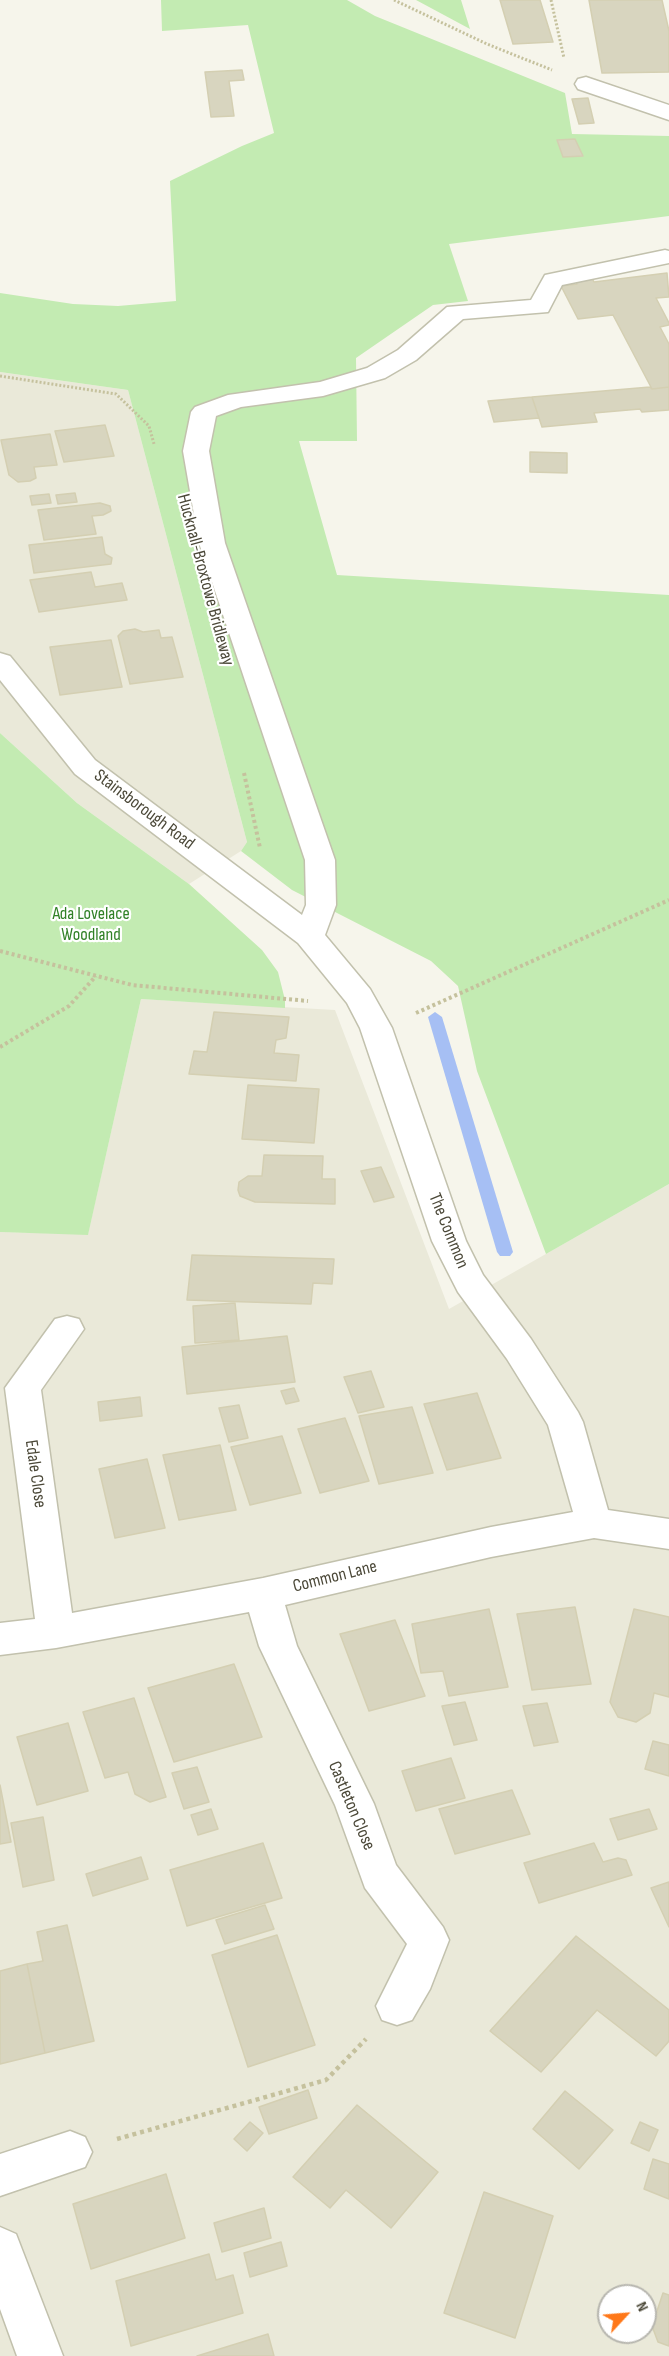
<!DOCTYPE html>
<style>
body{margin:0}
#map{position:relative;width:669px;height:2356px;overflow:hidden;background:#f6f5eb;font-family:"Sofia Sans Condensed",sans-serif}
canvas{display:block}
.north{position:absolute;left:597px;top:2284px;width:60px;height:60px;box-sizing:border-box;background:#fff;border:2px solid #b7b6af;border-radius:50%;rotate:64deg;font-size:16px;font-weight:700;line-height:24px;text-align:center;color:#4b4838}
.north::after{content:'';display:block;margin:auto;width:21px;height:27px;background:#ff7819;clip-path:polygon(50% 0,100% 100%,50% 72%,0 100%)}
</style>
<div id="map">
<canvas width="669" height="2356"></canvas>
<div class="north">N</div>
</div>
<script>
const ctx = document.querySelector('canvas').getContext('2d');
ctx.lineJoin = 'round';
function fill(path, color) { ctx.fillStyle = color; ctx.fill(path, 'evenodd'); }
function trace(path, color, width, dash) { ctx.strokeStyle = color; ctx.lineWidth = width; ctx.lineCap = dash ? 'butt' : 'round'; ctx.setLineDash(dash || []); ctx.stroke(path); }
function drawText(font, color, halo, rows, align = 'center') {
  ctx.font = font + ' "Sofia Sans Condensed",sans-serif'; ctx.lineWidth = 4.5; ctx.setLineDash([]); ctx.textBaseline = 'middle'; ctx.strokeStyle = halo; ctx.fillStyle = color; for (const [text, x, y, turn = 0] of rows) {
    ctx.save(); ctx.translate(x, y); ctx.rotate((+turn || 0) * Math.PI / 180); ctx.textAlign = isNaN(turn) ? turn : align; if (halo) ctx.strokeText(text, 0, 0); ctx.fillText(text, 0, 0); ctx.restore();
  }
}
const residential = new Path2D(`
 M0,372L128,390L247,842L241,851L189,884L77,803L0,733Z
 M141,999L335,1010L449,1309L669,1184V2356H0V1232L88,1234ZM609,2296H645V2332H609Z`);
const green = new Path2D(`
 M161,0H347L375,16L565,93L572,134L669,136V216L449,244L468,301L433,305L356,358L357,441H299L337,575L669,595V1184L546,1254L477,1071L458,986L431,961L292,890L241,851L247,842L128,390L0,372V293L73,304L118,306L176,301L170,181L242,146L274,133L248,25L162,31Z
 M416,0H461L470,29Z
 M0,733L77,803L189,884L262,950L278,972L285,1000V1008L141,999L88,1235L0,1232Z`);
const stream = new Path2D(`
 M435,1012L442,1017L513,1252L510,1256H500L497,1252L428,1017Z`);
const building = new Path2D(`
 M500,0H540L553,42L513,44Z
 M589,0H662L669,31V72L602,73Z
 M242,70L244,80L229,81L234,116L211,117L205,72Z
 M588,98L594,123L579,124L572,99Z
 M575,139L583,156L563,157L557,140Z
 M667,273L669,297L656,298L669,323V325L660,327L669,344V387L652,389L613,315L578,319L561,286L577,284L574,278L591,276L594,282Z
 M650,387L652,389L669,387V410L642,412L640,409L594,413L597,422L542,427L532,397Z
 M532,397L539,418L494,422L488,401Z
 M105,425L114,456L64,462L55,431Z
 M50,434L57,465L34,467L36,478L30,481L18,482L9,475L1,440Z
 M530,452L567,453V473L530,472Z
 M75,493L77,502L58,504L56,495Z
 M49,494L51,503L32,505L30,496Z
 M100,503L110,506L111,511L103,515L92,516L96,534L44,540L38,510Z
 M102,537L105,554L112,558L111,564L34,573L29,545Z
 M91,572L95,587L122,583L127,600L39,612L30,580Z
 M135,629L143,632L159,630L161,638L172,637L183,677L130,684L118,636L123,631Z
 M111,640L122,687L60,695L50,647Z
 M214,1012L289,1017L286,1038L276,1040L274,1053L299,1055L296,1081L189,1074L194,1051L207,1052Z
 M248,1085L319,1089L314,1143L242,1139Z
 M264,1155L323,1156L322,1179H335V1204L255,1202L240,1196L238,1190L239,1182L248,1176H262Z
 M381,1167L394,1197L374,1202L361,1171Z
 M192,1255L334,1259L332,1284L313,1283L311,1304L187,1300Z
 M235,1303L239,1340L195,1343L193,1306Z
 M287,1336L295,1382L187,1394L182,1347Z
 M371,1371L384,1407L358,1413L344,1377Z
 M294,1388L299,1401L286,1404L281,1391Z
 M477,1393L501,1458L447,1470L424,1404Z
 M140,1397L142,1416L100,1421L98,1402Z
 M239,1405L248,1438L229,1442L219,1408Z
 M412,1407L433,1473L379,1484L359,1416Z
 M345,1418L369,1481L320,1493L298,1429Z
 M282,1436L301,1493L250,1505L231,1447Z
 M220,1445L236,1510L179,1520L163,1455Z
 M147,1459L165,1528L115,1538L99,1469Z
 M575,1607L591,1684L532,1690L517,1614Z
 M489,1609L508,1687L449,1696L443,1671L421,1673L412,1624Z
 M634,1609L669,1617V1697L654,1693L650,1713L636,1722L618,1717L610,1702Z
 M395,1620L425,1696L369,1711L340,1634Z
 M234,1664L262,1737L174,1762L148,1688Z
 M134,1698L166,1797L150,1802L135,1794L128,1772L105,1778L83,1712Z
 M465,1702L477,1740L454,1745L442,1706Z
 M547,1703L558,1742L534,1746L523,1706Z
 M68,1723L88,1791L37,1805L17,1737Z
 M653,1741L669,1745V1776L645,1769Z
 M451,1758L465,1798L416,1811L402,1771Z
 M197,1767L209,1802L184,1809L172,1773Z
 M0,1785L11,1842L0,1844Z
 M512,1790L530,1834L455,1854L439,1809Z
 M211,1809L218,1829L198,1835L191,1815Z
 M649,1809L657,1829L618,1840L610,1819Z
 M43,1817L54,1880L23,1887L11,1823Z
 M263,1843L282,1898L187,1926L170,1870Z
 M594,1843L603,1862L618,1858L626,1860L632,1875L539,1903L524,1863Z
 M141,1857L148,1879L93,1896L86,1874Z
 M669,1882V1927L651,1888Z
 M265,1905L274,1929L225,1944L216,1920Z
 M67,1925L94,2041L45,2053L27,1964L43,1961L37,1932Z
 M277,1935L315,2045L248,2067L212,1955Z
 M576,1936L669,2010V2041L656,2056L597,2010L541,2072L490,2031Z
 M27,1964L45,2053L0,2064V1971Z
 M308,2090L317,2118L269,2134L259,2107Z
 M565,2091L613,2130L579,2169L533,2129Z
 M357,2105L438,2172L391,2228L346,2190L330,2208L293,2177Z
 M250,2122L263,2133L247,2151L234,2139Z
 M640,2122L658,2130L649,2151L631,2143Z
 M653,2159L669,2164V2199L644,2189Z
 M166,2174L185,2238L91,2269L73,2204Z
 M484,2192L553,2216L515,2338L444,2313Z
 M264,2208L271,2238L222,2252L214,2223Z
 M281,2242L287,2266L250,2277L244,2253Z
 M209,2254L216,2280L233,2275L243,2313L131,2346L116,2281Z
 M663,2293L669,2295V2346L658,2342L652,2326Z
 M268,2334L274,2356H197Z`);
const pathFar2 = new Path2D(`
 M394,0L487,44L552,70
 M551,0L564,58
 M0,376L116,394L149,426L154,444`);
const pathFar1 = new Path2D(`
 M244,773L260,848
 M0,951L132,985L308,1001
 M416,1013L669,900
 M0,1047L69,1006L96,976`);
const path = new Path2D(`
 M117,2139L326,2080L366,2039`);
const minor = new Path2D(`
 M586,77L669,105V120L578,89L575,84L578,79Z
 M665,250L669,251V263L562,285L548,312L463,319L416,360L385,378L323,396L241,407L216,416L209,451L225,543L335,860L336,905L325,935L370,989L392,1028L466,1241L483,1275L531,1339L578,1412L583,1422L608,1510L669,1519V1549L594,1538L491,1557L285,1605L297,1646L374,1804L396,1865L443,1927L449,1940L430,1989L412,2020L397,2025L382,2020L376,2006L407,1944L365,1888L335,1805L259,1646L249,1612L56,1648L0,1655V1623L35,1619L5,1388L55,1319L67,1316L79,1319L84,1329L41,1390L72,1613L263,1578L491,1527L573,1512L548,1425L507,1359L458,1292L432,1241L360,1028L347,1003L298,943L75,774L0,680V653L10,656L95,760L302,915L306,905L305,860L199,543L183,451L191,412L195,407L228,395L320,382L367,368L398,350L447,307L531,300L545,275Z
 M70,2131L85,2137L92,2152L85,2167L0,2196V2154Z
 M0,2227L16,2234L63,2356H17L0,2309Z`);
const streetNames = [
 ["Hucknall-Broxtowe Bridleway",205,580,75],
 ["Stainsborough Road",144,810,37],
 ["The Common",448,1231,68],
 ["Edale Close",35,1474,82],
 ["Common Lane",335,1577,-14],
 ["Castleton Close",351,1806,67]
];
const parkNames = [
 ["Ada Lovelace",91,914],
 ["Woodland",91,935]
];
fill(residential, '#eae9d9');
fill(green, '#c3ebb2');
fill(stream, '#a6bff4');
fill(building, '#d8d5bf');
trace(building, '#d4cfb2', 1.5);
trace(minor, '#c2c1ad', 3);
trace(pathFar2, '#c5c19d', 3, [2, 2]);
trace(pathFar1, '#c5c19d', 4, [3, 3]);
trace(path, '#c5c19d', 4.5, [4, 4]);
fill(minor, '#fff');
drawText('18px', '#4b4838', '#fff', streetNames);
drawText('18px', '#318127', '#fff', parkNames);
</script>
